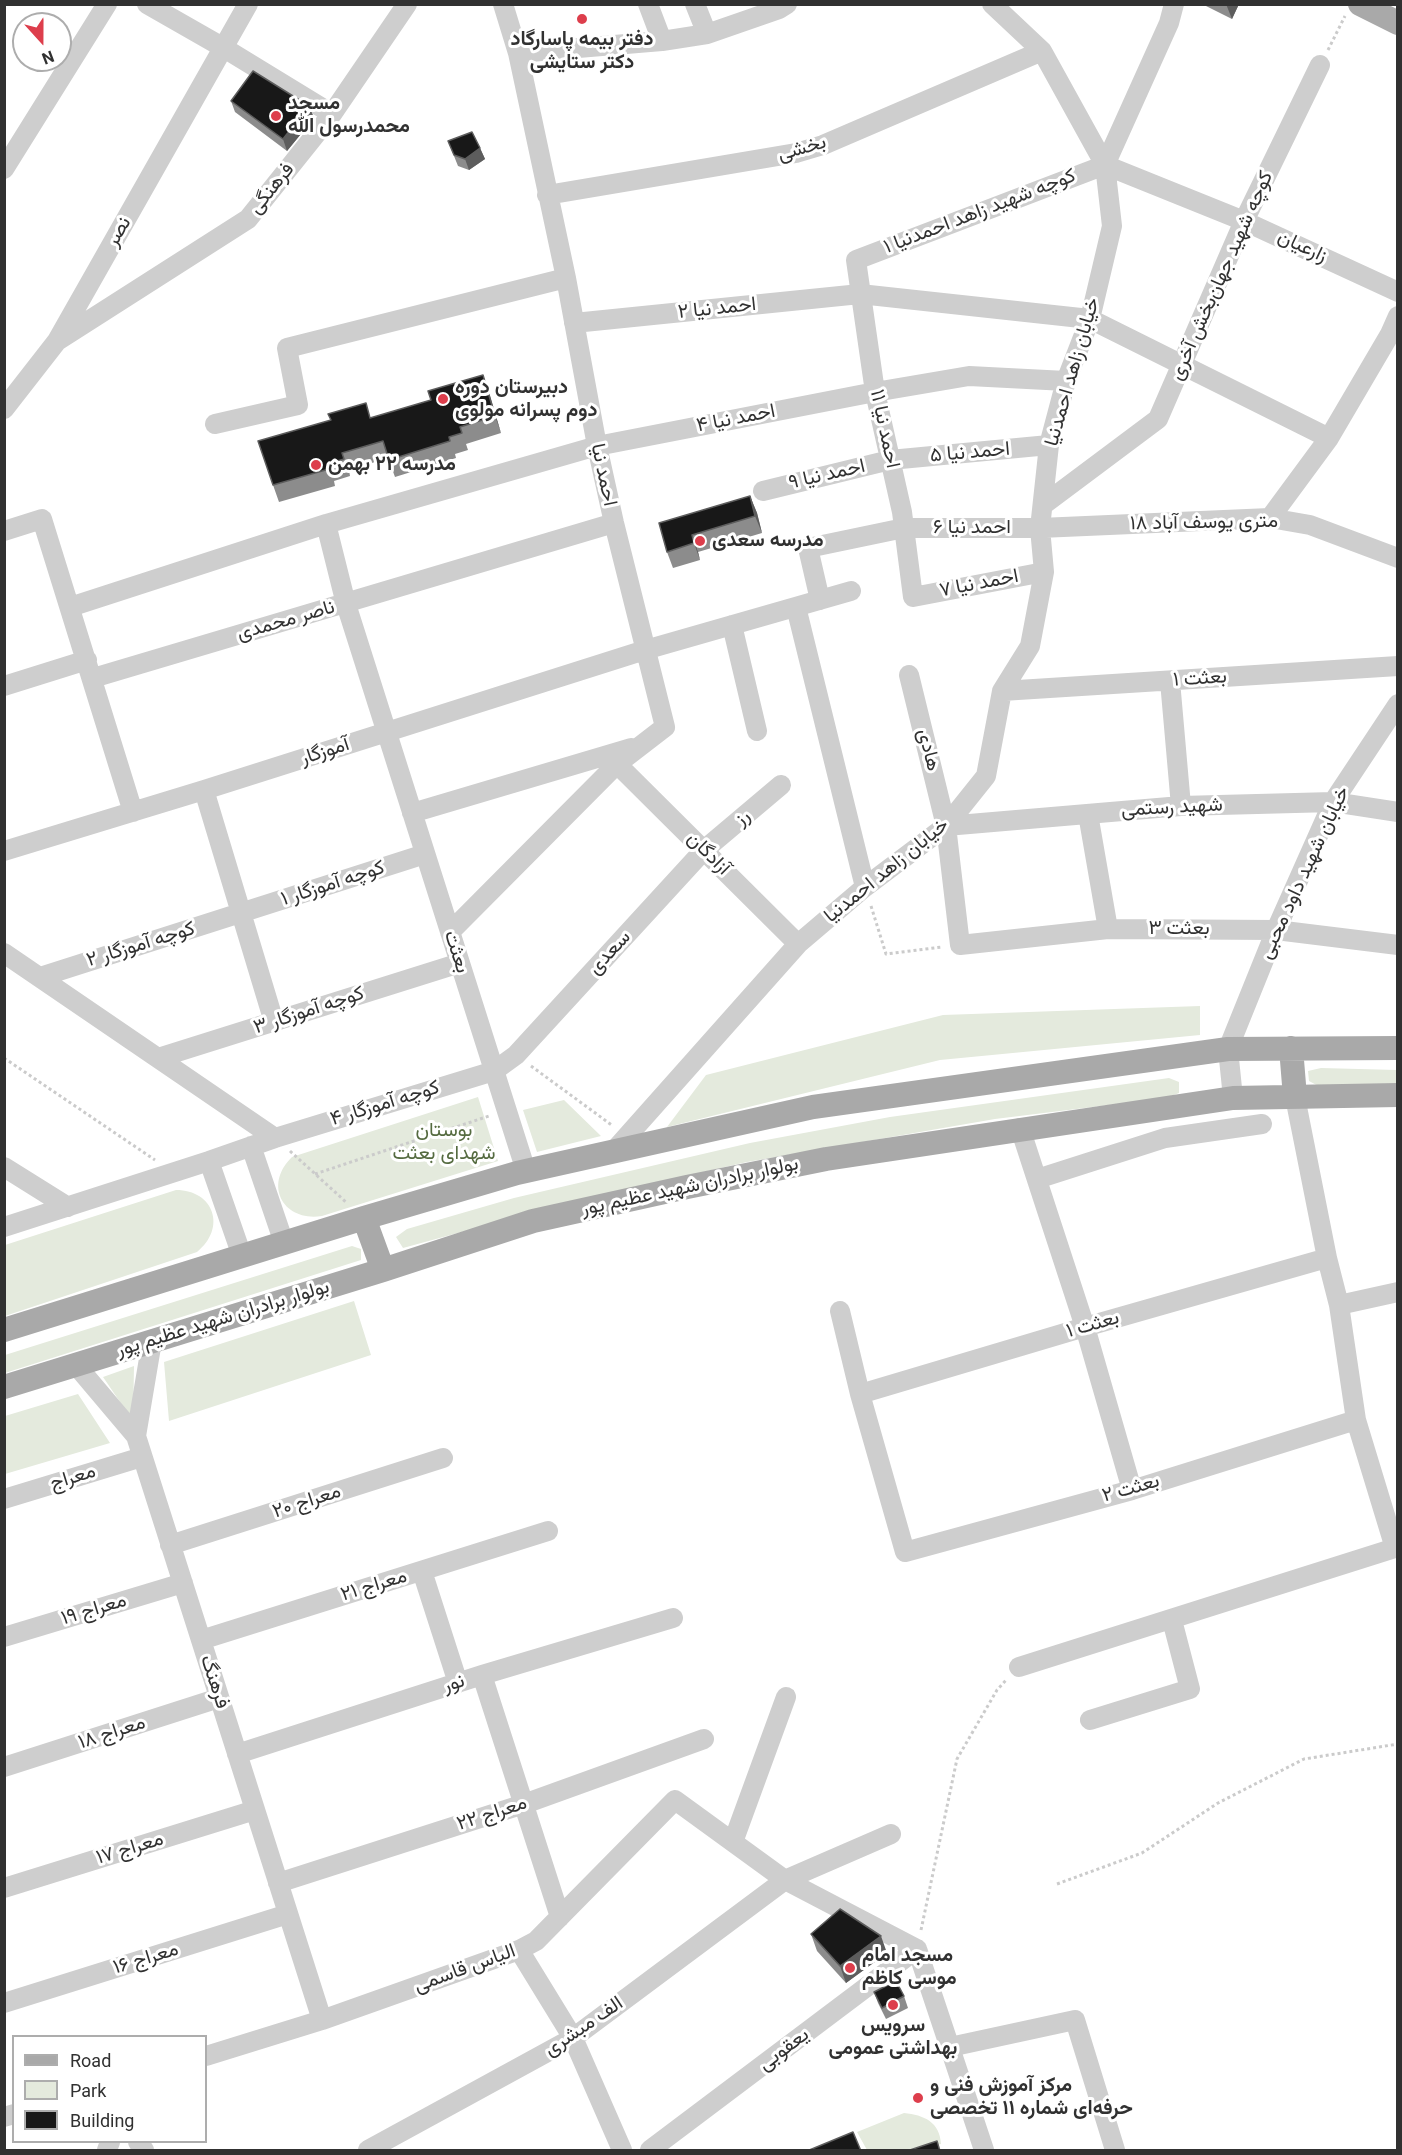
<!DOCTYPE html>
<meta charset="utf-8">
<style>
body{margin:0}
#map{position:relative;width:1402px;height:2155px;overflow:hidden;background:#fff;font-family:Roboto,sans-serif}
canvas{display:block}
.frame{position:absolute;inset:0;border:6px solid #313131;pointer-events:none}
.legend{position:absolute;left:12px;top:2035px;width:195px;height:108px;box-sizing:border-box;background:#fff;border:2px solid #adadad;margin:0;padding:8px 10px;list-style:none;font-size:18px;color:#313131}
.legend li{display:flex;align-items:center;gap:12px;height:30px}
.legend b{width:30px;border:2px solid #adadad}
.north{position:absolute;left:12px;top:12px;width:60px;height:60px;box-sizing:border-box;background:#fff;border:2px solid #adadad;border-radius:50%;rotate:159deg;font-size:16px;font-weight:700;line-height:24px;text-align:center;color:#313131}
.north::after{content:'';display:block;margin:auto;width:21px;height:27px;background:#dd3e4c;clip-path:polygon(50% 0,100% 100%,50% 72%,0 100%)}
</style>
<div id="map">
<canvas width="1402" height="2155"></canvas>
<div class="frame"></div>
<ul class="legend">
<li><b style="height:8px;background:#a9a9a9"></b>Road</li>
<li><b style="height:16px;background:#e4eadd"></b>Park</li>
<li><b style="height:16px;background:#181818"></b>Building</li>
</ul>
<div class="north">N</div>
</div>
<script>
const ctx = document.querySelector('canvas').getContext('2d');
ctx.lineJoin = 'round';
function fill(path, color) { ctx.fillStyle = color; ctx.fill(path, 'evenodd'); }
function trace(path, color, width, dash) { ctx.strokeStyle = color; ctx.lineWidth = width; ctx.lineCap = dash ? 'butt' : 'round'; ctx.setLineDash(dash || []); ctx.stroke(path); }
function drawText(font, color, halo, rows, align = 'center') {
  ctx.font = font + ' Roboto,Vazirmatn,sans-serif'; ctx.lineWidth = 6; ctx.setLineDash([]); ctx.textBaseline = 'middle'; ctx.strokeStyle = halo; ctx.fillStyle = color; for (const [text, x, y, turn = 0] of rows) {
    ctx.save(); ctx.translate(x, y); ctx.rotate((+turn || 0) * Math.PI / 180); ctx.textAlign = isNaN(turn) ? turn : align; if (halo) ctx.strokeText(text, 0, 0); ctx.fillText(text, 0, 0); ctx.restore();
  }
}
const green = new Path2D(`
 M1200,1006V1035L940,1060L667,1127L706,1075L943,1015Z
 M1321,1068L1397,1070V1086L1322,1088L1309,1081L1308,1071Z
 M1169,1078L1179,1082V1093L1166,1098L995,1119L747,1162L575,1201L403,1248L396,1237L407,1229L514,1198L750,1143L890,1117Z
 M478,1097L498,1161L322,1216C283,1222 263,1185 292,1157Z
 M564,1100L601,1136L537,1152L523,1110Z
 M176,1190C214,1190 227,1228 197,1252L5,1316V1245Z
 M352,1246L361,1249V1260L5,1373V1355Z
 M354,1301L371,1355L169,1421L164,1362Z
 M134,1366L133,1421L103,1377Z
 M78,1394L110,1443L5,1474V1416Z
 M904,2113C924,2115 940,2122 941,2144L919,2150H867L857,2132Z`);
const path = new Path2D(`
 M1328,50L1345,16
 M871,906L886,954L942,947
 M4,1058L155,1160
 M531,1066L613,1126
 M290,1151L347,1203
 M315,1174L489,1116
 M1057,1884L1142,1853L1218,1803L1304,1759L1398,1744
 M921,1930L957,1759L997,1690L1007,1679`);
const minor = new Path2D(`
 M147,4L224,48L332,114
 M648,4L662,41
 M695,4L707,34
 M518,53L662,41L707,34L779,9L787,4
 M1105,165L1244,221L1398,292
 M1105,165L1169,23L1174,4
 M4,169L107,4
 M547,195L796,153L823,145L1042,51
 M574,323L860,294L1090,319L1329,438
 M57,341L248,219L332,114L407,4
 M4,409L57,341L248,4
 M215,424L298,405L287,348L566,278
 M763,491L890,460L1049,445
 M1043,505L1158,419L1244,221L1320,65
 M1270,518L1329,438L1390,334L1398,316
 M326,524L346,604L526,1171
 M4,531L42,519L133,812
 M1044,572L913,597L902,512L875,392L856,260L1105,165
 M820,600L808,548L904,528H1040L1270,518L1310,525L1398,558
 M70,607L326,524L597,446L875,392L969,376L1066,381
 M796,607L865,887
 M732,625L757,731
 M909,675L946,826L960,945L1108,929L1276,930L1398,945
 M93,678L614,523
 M1170,681L1181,806
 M4,686L87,660
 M1002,691L1398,666
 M617,764L798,944
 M204,790L274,1022
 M412,813L631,748
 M1088,814L1108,929
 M946,826L1181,806L1333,802L1398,812
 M4,851L204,790L645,650L851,591
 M450,932L617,764L665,727L614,523L597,446L566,278L518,53L503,4
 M4,953L275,1138
 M40,977L425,854
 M158,1058L460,963
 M1233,1098L1228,1049L1276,930L1333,802L1398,704
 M1020,1128L1085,1327L1132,1490
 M251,1146L284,1243
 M613,1152L798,944L865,887L946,826L986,776L1002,691L1030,646L1044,572L1040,528L1049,445L1066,381L1090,319L1112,226L1105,165L1042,51L992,4
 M209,1161L242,1256
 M4,1167L68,1207
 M1037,1179L1165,1138L1262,1124
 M4,1227L209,1161L275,1138L494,1071L516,1055L704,850L781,785
 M1339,1305L1398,1292
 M840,1311L860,1394L905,1552L1132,1490L1356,1420
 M152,1341L136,1436L322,2020
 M76,1365L136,1436
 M860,1394L1085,1327L1327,1258
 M4,1499L142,1457
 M170,1545L443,1458
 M422,1571L458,1683
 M4,1637L183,1583
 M201,1640L548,1531
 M1019,1667L1395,1548L1356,1420L1339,1305L1327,1258L1295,1097
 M482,1675L560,1917
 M1090,1720L1190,1689L1172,1620
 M237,1754L482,1675L673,1618
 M4,1767L219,1698
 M733,1842L786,1697
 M278,1883L524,1804L704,1739
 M4,1888L255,1810
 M519,1950L573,2038L622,2150
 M4,2003L288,1914
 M950,2047L1075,2020L1115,2150
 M206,2056L322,2020L519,1950L536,1941L675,1800L785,1880L917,1949L984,2150
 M4,2117L14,2114
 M138,2142L144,2150
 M107,2150L110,2142
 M368,2150L573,2038L785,1880L891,1834
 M650,2150L917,1949`);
const major = new Path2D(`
 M1360,4L1398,23
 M1291,1048L1295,1097
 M364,1218L383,1270
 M4,1330L364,1218L517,1173L813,1107L1228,1049L1398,1048
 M4,1387L383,1270L533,1221L687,1187L826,1159L1233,1098L1398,1095`);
const wall = new Path2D(`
 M1202,4H1239L1232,19Z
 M231,101L309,106L314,118L287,151L235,112Z
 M448,141L480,148L485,159L469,170L458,166Z
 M483,375L501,433L466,444L468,450L455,454L456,458L395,477L388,458L349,470L350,476L334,481L335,486L279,502L273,485L372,418L431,400Z
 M750,496L757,513L762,533L698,552L700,560L673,568L667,552Z
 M811,1934L887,1953L846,1983L817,1951Z
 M874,1992L904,1996L908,2008L886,2019L878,2003Z`);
const shadedWall = new Path2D(`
 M1226,4H1239L1232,19Z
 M309,106L314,118L287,151L283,139Z
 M480,148L485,159L469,170L465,159Z
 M483,375L489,392L501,433L495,416Z
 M750,496L757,513L762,533L755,516Z
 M692,535L698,552L700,560L694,543Z
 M881,1936L887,1953L846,1983L840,1966Z`);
const building = new Path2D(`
 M253,71L309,106L283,139L231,101Z
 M472,132L480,148L465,159L454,155L448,141Z
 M483,375L495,416L460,427L462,433L449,437L450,441L389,460L383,441L342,453L344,459L327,464L329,469L273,485L258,441L331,420L328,414L366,403L370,418L431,400L428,391Z
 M750,496L755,516L692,535L694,543L667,552L659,523Z
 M840,1909L881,1936L840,1966L811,1934Z
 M896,1981L904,1996L882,2008L874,1992Z
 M853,2132L861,2151H807Z
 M937,2141L940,2151H907Z`);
const markers = [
 [582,19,6,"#dd3e4c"],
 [276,116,6,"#dd3e4c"],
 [443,399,6,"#dd3e4c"],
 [316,465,6,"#dd3e4c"],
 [700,541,6,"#dd3e4c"],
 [850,1968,6,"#dd3e4c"],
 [893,2005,6,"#dd3e4c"],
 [918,2098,6,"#dd3e4c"]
];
const poiNames = [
 ["دفتر بیمه پاسارگاد",582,40,"center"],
 ["دکتر ستایشی",582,63,"center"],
 ["مسجد",288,104],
 ["محمدرسول الله",288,127],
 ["دبیرستان دوره",455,388],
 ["دوم پسرانه مولوی",455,411],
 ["مدرسه ۲۲ بهمن",328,465],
 ["مدرسه سعدی",712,541],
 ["مسجد امام",862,1956],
 ["موسی کاظم",862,1979],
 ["سرویس",893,2026,"center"],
 ["بهداشتی عمومی",893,2049,"center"],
 ["مرکز آموزش فنی و",930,2086],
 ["حرفه‌ای شماره ۱۱ تخصصی",930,2109]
];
const streetNames = [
 ["بخشی",802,149,-16],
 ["فرهنگی",272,189,-51],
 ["کوچه شهید زاهد احمدنیا ۱",980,212,-21],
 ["نصر",119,232,-60],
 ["زارعیان",1302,247,25],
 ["کوچه شهید جهان‌بخش آخری",1222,276,-66],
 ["احمد نیا ۲",717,309,-6],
 ["خیابان زاهد احمدنیا",1073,372,-74],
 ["احمد نیا ۴",736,419,-11],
 ["احمد نیا ۱۱",884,429,78],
 ["احمد نیا ۵",970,453,-5],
 ["احمد نیا",603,475,78],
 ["احمد نیا ۹",827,475,-13],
 ["۱۸ متری یوسف آباد",1204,523,-1],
 ["احمد نیا ۶",972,528],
 ["احمد نیا ۷",979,584,-11],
 ["ناصر محمدی",286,621,-16],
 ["بعثت ۱",1200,679,-4],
 ["هادی",928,750,76],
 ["آموزگار",325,752,-18],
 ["شهید رستمی",1172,808,-3],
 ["رز",743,818,-40],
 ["آزادگان",708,854,45],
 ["خیابان زاهد احمدنیا",887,871,-39],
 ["خیابان شهید داود محبی",1305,873,-65],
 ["کوچه آموزگار ۱",333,884,-18],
 ["بعثت ۳",1179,929],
 ["کوچه آموزگار ۲",141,945,-17],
 ["بعثت",456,952,72],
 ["سعدی",610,953,-47],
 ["کوچه آموزگار ۳",309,1011,-18],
 ["کوچه آموزگار ۴",385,1104,-17],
 ["بولوار برادران شهید عظیم‌ پور",690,1187,-12],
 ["بولوار برادران شهید عظیم‌ پور",223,1319,-17],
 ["بعثت ۱",1093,1325,-16],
 ["معراج",73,1478,-17],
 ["بعثت ۲",1131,1489,-16],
 ["معراج ۲۰",307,1502,-18],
 ["معراج ۲۱",374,1586,-17],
 ["معراج ۱۹",94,1610,-17],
 ["فرهنگ",214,1682,72],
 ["نور",454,1684,-18],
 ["معراج ۱۸",112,1733,-18],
 ["معراج ۲۲",492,1814,-18],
 ["معراج ۱۷",130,1849,-17],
 ["معراج ۱۶",146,1959,-17],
 ["الیاس قاسمی",465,1969,-20],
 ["الف مبشری",584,2027,-34],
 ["یعقوبی",784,2050,-37]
];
const parkNames = [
 ["بوستان",444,1131],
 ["شهدای بعثت",444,1154]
];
fill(green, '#e4eadd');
trace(path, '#cbcbcb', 3, [3, 3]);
trace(minor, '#cecece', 20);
trace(major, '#a9a9a9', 24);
fill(wall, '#8c8c8c');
fill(shadedWall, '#5d5d5d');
fill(building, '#181818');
trace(building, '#5d5d5d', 1.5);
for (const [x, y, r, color] of markers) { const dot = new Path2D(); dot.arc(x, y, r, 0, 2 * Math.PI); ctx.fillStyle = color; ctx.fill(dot); trace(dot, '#fff', 2); }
drawText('bold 20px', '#313131', '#fff', poiNames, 'left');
drawText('20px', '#313131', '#fff', streetNames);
drawText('20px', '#556b40', '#fff', parkNames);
</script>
